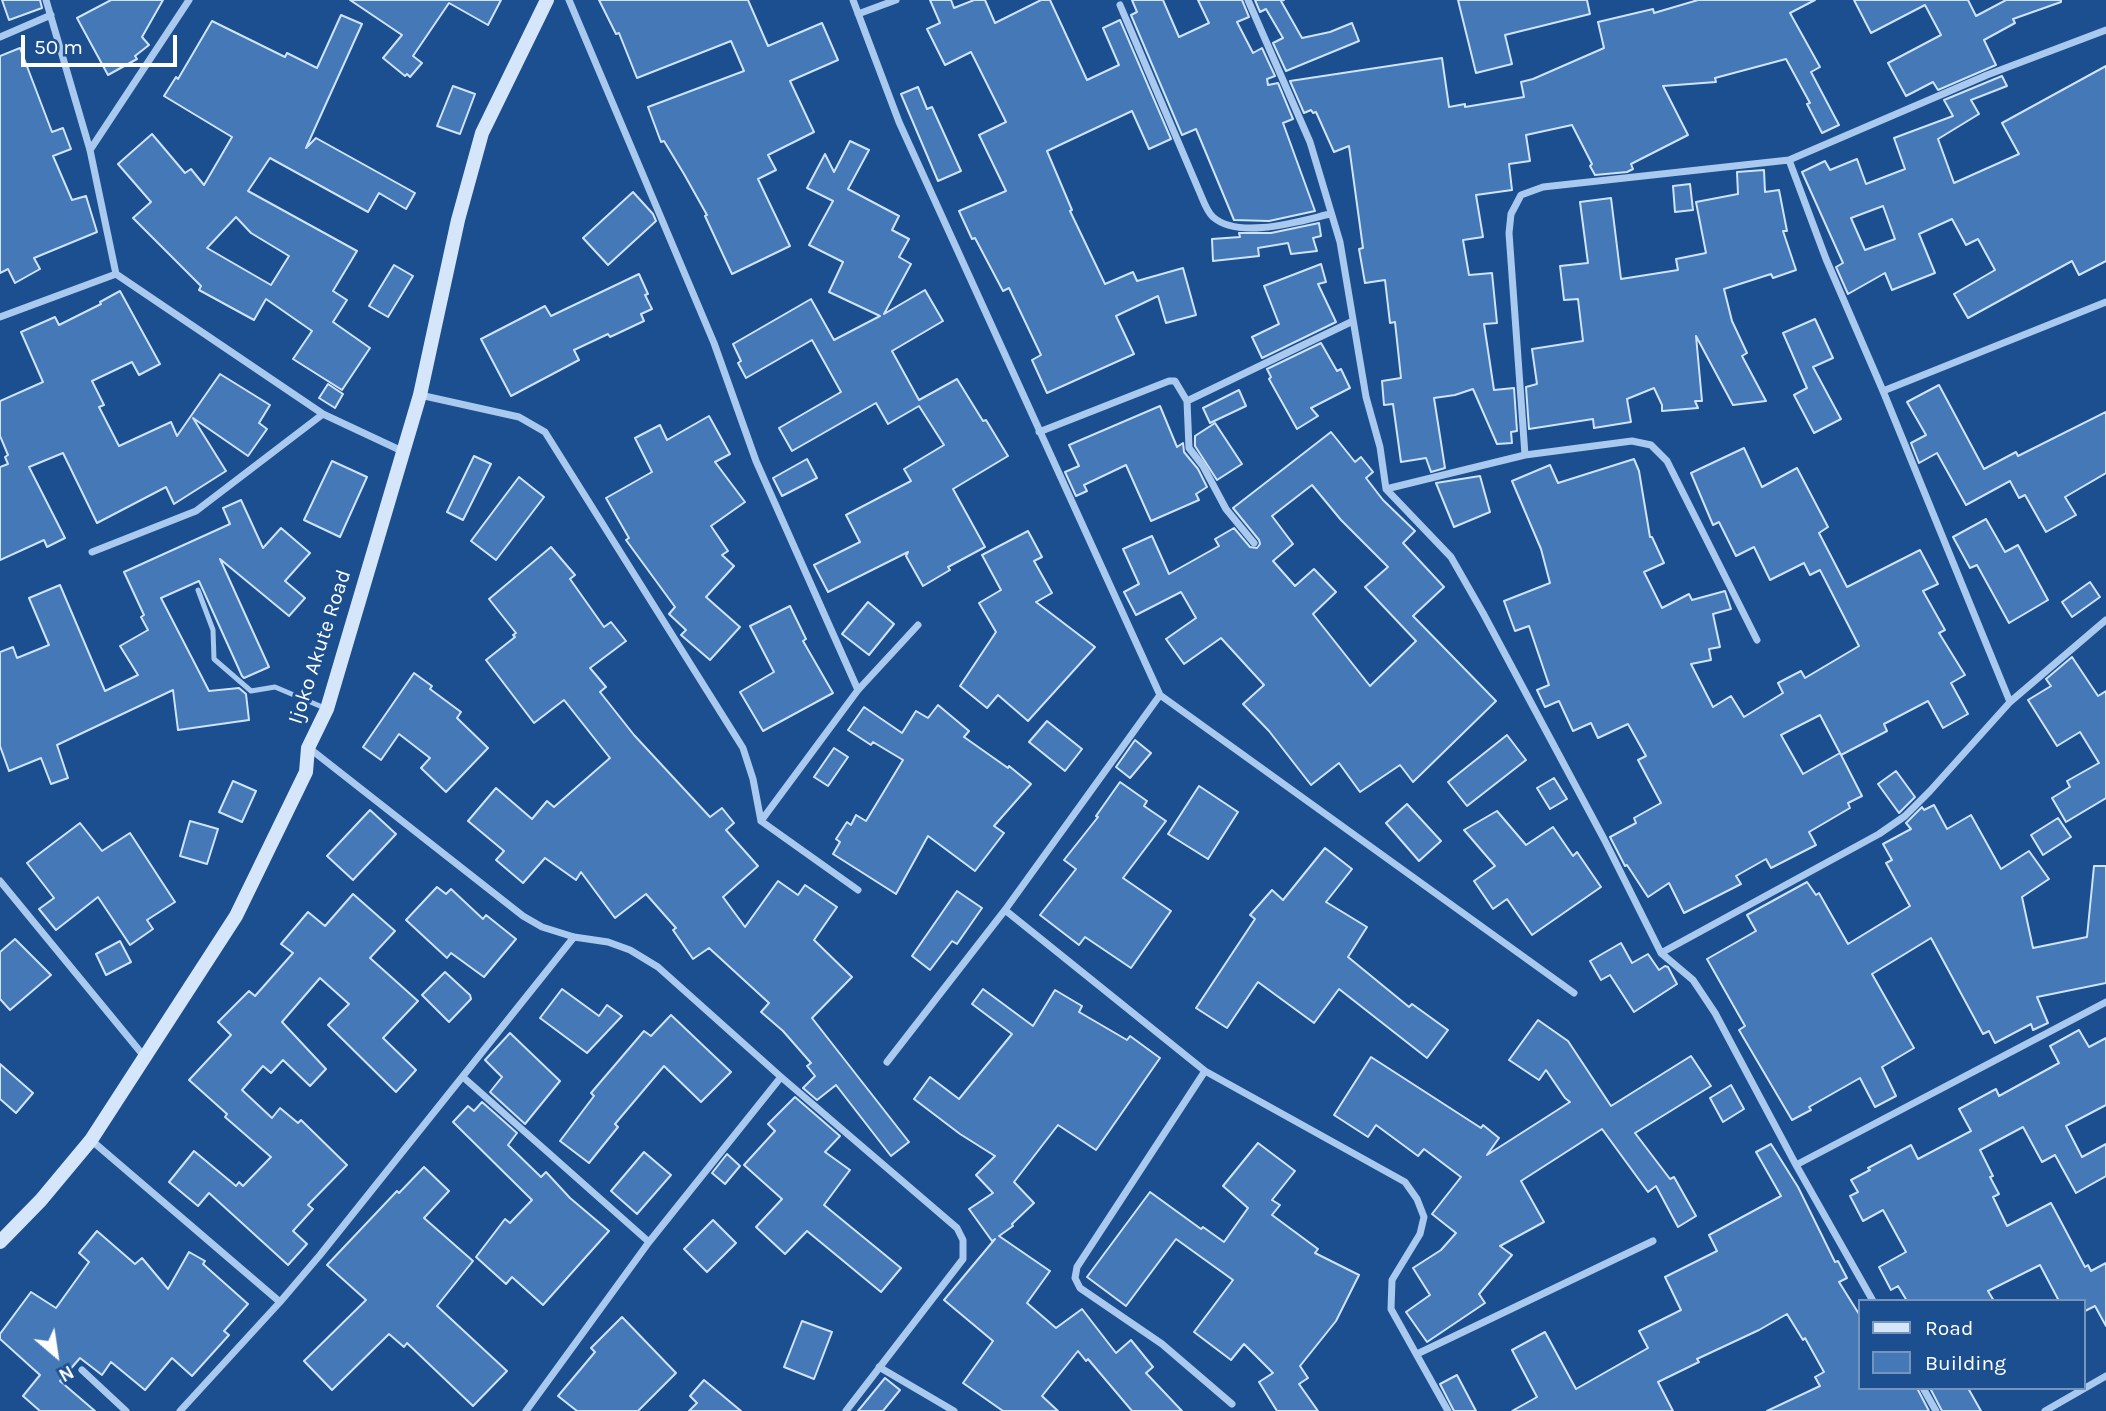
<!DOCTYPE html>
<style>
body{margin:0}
#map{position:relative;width:2106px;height:1411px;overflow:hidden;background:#1b4f8f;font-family:Karla,sans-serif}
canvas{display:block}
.legend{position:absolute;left:1858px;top:1299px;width:228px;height:91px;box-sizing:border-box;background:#1b4f8f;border:2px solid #7695bc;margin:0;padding:9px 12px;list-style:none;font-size:21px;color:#fff}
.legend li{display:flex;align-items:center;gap:14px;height:35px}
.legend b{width:35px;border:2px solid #7695bc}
.north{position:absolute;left:21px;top:1320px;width:70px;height:70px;-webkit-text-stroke:5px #1b4f8f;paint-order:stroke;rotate:151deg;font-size:19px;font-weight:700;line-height:28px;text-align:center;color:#fff}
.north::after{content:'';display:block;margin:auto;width:24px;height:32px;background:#fff;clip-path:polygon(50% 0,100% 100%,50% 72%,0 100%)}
.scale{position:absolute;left:21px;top:35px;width:156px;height:32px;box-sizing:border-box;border:4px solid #fff;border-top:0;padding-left:9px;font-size:21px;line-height:24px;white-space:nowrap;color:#fff;-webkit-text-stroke:5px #1b4f8f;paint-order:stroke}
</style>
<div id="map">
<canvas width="2106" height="1411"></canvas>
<ul class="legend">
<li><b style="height:9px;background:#d6e6fa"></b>Road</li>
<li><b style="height:19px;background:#4478b7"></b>Building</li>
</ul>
<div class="north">N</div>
<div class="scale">50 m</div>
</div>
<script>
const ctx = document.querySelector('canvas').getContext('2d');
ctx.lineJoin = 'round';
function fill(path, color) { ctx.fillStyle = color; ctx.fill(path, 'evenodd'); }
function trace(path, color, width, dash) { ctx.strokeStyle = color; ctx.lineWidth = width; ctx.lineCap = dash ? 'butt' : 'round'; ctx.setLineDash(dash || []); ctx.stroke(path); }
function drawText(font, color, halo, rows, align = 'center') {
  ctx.font = font + ' Karla,sans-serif'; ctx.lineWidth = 6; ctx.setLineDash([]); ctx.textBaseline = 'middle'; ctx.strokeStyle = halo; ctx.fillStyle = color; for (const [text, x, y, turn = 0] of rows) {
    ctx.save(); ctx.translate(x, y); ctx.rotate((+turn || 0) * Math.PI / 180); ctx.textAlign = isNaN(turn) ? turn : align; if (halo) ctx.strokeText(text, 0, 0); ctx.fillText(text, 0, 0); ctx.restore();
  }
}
const building = new Path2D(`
 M2,0H40L42,8L9,20Z
 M111,0H163L142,37L149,45L135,56L137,59L108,75L77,18Z
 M350,0H501L488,25L449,3L413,56L422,63L410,77L407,74L405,76L383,58L402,35Z
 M599,0H748L768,46L822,23L838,60L790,81L814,132L768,155L776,170L758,179L790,246L732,274L705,216L707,215L684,174L664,141L661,142L648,107L744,71L731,41L637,78L619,33L616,34Z
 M930,0H951L954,8L974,0H985L995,23L1041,0H1050L1087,80L1119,65L1103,28L1120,20L1171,139L1149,149L1132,111L1047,151L1072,210L1070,211L1105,284L1133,272L1137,281L1183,268L1196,315L1166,323L1158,296L1116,316L1134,354L1047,393L1032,360L1041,355L1009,288L1003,291L975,238L972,239L959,211L1006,191L979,135L1006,122L971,52L945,65L927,29L940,23Z
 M1132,0H1163L1179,37L1209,23L1198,0H1242L1249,17L1237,22L1253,53L1262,48L1275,76L1267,79L1268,85L1278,83L1293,119L1283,123L1315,211L1269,221L1234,220L1196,129L1182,135L1131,15L1137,12Z
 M1255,0H1284L1281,1L1302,38L1330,32L1352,23L1359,41L1286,71L1273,43L1283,38L1266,9L1260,12Z
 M1458,0H1587L1590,14L1505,35L1512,64L1476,73Z
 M1698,0H1815L1790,13L1820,67L1811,72L1839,125L1822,133L1807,104L1810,103L1786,59L1715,78L1716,82L1663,86L1688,135L1631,164L1633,169L1627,172L1595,175L1590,166L1592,164L1572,125L1526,135L1530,161L1509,164L1512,190L1476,195L1483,237L1463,240L1469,275L1492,273L1497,323L1484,324L1494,390L1514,388L1517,431L1511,432L1512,443L1497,444L1473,389L1455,395L1434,398L1445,468L1431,472L1426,458L1401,462L1393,404L1384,405L1382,381L1401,378L1395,322L1390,323L1385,280L1365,283L1359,249L1363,248L1349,146L1334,152L1316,112L1313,113L1311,110L1304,113L1290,81L1442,58L1449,107L1465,104V107L1524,97L1521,82L1533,79L1604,48L1598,22L1653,9L1654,13Z
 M1854,0H1968L1976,16L2006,0H2061V2L2013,19L2015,23L1984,40L1996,65L1938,90L1933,82L1906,96L1888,63L1941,35L1925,5L1871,33Z
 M341,15L362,24L306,148L316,138L415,193L406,209L379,193L368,212L270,158L248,191L357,251L333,291L347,300L333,322L370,348L342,390L293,359L312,331L266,299L254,320L199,290L201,286L133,218L151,202L118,164L152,134L185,173L191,169L204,185L232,137L164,96L176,77L178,79L212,21L285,57L287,53L317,68ZM236,217L251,233L289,256L271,285L207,248Z
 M20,48L52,132L63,128L71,149L53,156L72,200L86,196L97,232L34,258L40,269L15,283L8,269L0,273V56Z
 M2106,66V261L2079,275L2072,261L1968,318L1954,294L1995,270L1978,239L1966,245L1952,219L1919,234L1935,273L1892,290L1885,273L1848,294L1836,267L1843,263L1802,172L1825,161L1830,170L1857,159L1866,184L1905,169L1894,138L1953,116L1944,100L2002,76L2007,86L1971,100L1979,114L1938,139L1954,183L2019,154L2002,123ZM1883,206L1895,239L1865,250L1851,218Z
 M453,86L475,94L460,134L437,126Z
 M918,87L927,109L932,107L961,171L938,181L901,94Z
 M850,141L869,150L848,189L899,216L892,230L909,239L899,257L911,264L884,314L925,290L943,321L892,351L919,400L957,379L983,421L986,420L1008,456L953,489L985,547L948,567L950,570L923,586L906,556L908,552L828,592L814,565L860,542L846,515L911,481L904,469L944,445L919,406L888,424L876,403L792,451L779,428L841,392L812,340L746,378L738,363L741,361L733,344L811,299L834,340L880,316L829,292L843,262L809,245L833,201L807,188L825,154L834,172Z
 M1764,170L1765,192L1779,190L1787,231H1783L1796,270L1773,278L1771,274L1724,289L1732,321L1747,353L1742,356L1766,401L1733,405L1696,336L1702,401H1695L1698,408L1662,411V405L1654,388L1627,399L1631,422L1594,428L1593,419L1529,429L1526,387L1537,384L1532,349L1583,341L1578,299L1564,300L1560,266L1588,263L1580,202L1611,198L1621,279L1678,270L1676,259L1706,253L1696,202L1738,194L1737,172Z
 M1690,184L1693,210L1675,212L1673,186Z
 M633,192L653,214L656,221L608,265L583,238Z
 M1319,223L1321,236L1313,238L1317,251L1291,254L1288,243L1258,248L1259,256L1213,261L1212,239L1240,237L1239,233H1271Z
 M1321,264L1326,282L1318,284L1336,322L1262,358L1252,337L1279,324L1264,286Z
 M394,265L413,276L388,317L369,306Z
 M639,274L648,294L645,295L652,309L641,314L644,321L610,337L608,334L574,350L579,360L511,396L481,339L545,306L551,316Z
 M120,291L160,364L139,375L132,362L92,381L104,405L99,407L119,446L171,422L177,436L220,374L270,405L259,423L267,429L248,456L193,418L226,471L174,504L166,487L97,523L63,453L29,467L65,538L47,547L44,540L0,560V467L8,464L5,457L8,455L0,436V401L43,382L21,332L55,317L59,325L101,304L100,302Z
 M1815,319L1833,358L1813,367L1841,419L1814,433L1794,395L1807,388L1783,333Z
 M1321,343L1337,371L1341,369L1350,388L1311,408L1318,416L1297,429L1269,379L1271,377L1267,369Z
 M328,384L343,394L335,408L319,398Z
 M1939,385L1984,469L2016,452L2018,456L2106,412V473L2065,497L2076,515L2046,532L2025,495L2019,498L2010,481L1966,505L1937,453L1919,463L1911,443L1926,435L1907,402Z
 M1239,390L1246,406L1210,423L1203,408Z
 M1160,406L1177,447L1183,443L1184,452L1198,469L1207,487L1196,494L1199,500L1151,521L1126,465L1084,485L1087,491L1076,496L1065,472L1079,466L1069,445Z
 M709,416L730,454L715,462L745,502L711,526L728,551L722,555L734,566L706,597L740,627L710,660L681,635L686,630L669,614L675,607L626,540L629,538L606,498L652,472L635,438L660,425L667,440Z
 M1215,423L1242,464L1217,480L1195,446V436Z
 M1331,432L1355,462L1361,457L1373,472L1366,478L1383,500L1415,531L1403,543L1444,587L1413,616L1496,701L1413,782L1400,765L1360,792L1339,763L1311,785L1269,731L1243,704L1264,685L1221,638L1184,664L1166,639L1196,618L1181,592L1136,615L1124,592L1139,584L1123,549L1152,536L1169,574L1219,546L1215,539L1234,528L1250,547L1257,548L1260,544L1259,540L1233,508ZM1312,485L1341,520L1388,567L1365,587L1416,641L1370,686L1313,614L1336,592L1314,569L1295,586L1273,561L1293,544L1272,516Z
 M1744,448L1762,487L1797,468L1828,527L1819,533L1847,587L1920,550L1938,584L1923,591L1945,630L1939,633L1965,675L1951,683L1968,714L1943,728L1928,701L1884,724L1887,731L1841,755L1820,715L1781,735L1803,774L1840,753L1862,796L1848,803L1850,808L1809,832L1816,845L1771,868L1766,859L1736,876L1741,884L1684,913L1669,883L1648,897L1627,865L1625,866L1610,837L1636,823L1634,818L1661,803L1638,760L1646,756L1628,724L1598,738L1591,723L1573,731L1559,701L1545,707L1537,690L1549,685L1529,626L1515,631L1504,601L1550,583L1541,549L1512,481L1550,465L1558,483L1634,459L1639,471L1650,537H1652L1664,563L1644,572L1662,608L1689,594L1692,600L1725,591L1731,609L1713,614L1720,647L1709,649L1711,660L1691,664L1713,707L1731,696L1744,717L1783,693L1778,683L1801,671L1805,678L1859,646L1820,570L1810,575L1804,563L1770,580L1754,547L1736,556L1719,522L1713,525L1691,473Z
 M474,456L491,464L463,520L447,512Z
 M807,459L817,478L782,496L773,478Z
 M332,461L367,477L340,537L304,520Z
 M1480,476L1490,512L1454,527L1436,483Z
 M519,477L544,497L496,560L471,541Z
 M241,500L263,548L281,528L310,553L285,581L305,598L289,616L220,559L269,667L244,678L242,676L199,581L161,598L209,691L239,688L246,694L249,720L178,730L173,690L57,745L68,778L51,784L41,758L9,771L0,746V652L13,647L17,658L49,645L29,598L60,585L105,691L138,675L120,646L148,630L141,617L144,615L124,572L230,524L223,508Z
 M1986,519L2005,552L2018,545L2048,600L2009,623L1977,565L1970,568L1953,537Z
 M1028,531L1042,557L1034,561L1052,593L1036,602L1095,647L1028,721L998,695L987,708L960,686L996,632L979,603L1001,590L982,555Z
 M551,547L575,575L570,579L604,627L611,622L626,641L590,668L606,687L600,692L634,735L710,817L722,808L734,823L726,830L758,866L723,897L745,927L778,881L798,895L805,885L837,907L814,940L852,977L812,1018L909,1142L891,1156L836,1085L817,1100L803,1088L815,1076L807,1066L811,1063L783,1031L761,1012L769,1003L709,948L693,959L673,930L676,928L646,894L615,918L581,872L576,880L545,858L523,883L496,860L504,851L468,821L496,788L532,819L547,801L554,807L610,758L564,700L534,723L486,660L515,637L513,635L516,633L489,599Z
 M2090,582L2100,597L2072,617L2062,602Z
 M868,602L894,624L869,655L842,634Z
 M790,606L806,639L803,641L833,693L763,731L740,692L774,672L750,626Z
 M2072,657L2098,696L2106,691V798L2066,822L2052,798L2070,787L2067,781L2099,763L2080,732L2057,746L2028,700L2051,686L2046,679Z
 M414,673L432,686L430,689L461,712L457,718L488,748L446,792L421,768L430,758L399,734L381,760L363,747Z
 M938,705L969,731L964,737L1008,768L1009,766L1031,784L994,826L1004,833L975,871L928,836L896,894L833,854L840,842L836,839L847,822L851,825L856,815L866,821L903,760L873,742L871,745L848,730L864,707L902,733L916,711L928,718Z
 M1047,721L1082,749L1065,771L1029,742Z
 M1507,735L1526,760L1467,806L1448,782Z
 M1135,740L1151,753L1130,778L1116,767Z
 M834,748L848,757L828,786L814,777Z
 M1896,771L1915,797L1899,813L1878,784Z
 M1554,778L1567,799L1550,809L1537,788Z
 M233,781L256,791L242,822L219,812Z
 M1120,782L1147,801L1144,806L1166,821L1123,878L1171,911L1131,968L1085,937L1079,945L1040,915L1076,869L1064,860L1098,817L1096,816Z
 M1199,786L1238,812L1208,859L1168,834Z
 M1407,804L1441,841L1419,861L1386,823Z
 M1934,805L1947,829L1971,815L2001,869L2029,851L2049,879L2022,897L2033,948L2087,937L2094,866H2106V983L2037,997L2048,1023L2033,1030L2031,1024L1995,1043L1989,1031L1983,1034L1931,938L1872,974L1914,1048L1882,1067L1896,1096L1875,1107L1860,1078L1809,1107L1811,1110L1792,1120L1739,1030L1745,1026L1707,959L1756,931L1747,915L1807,882L1816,895L1819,893L1848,944L1910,906L1886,863L1892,860L1883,844L1911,829L1906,823L1922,807L1924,810Z
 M370,810L396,834L353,880L327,856Z
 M1497,811L1526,845L1553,827L1573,856L1577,852L1601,887L1532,935L1507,899L1493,909L1474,881L1495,866L1464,830Z
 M2058,818L2071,837L2043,855L2031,835Z
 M190,821L218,829L207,864L180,856Z
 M80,823L102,851L130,833L175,902L147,920L153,929L130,945L98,897L56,930L39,909L54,898L27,863Z
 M1325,848L1352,869L1326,902L1367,927L1348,957L1409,1007L1412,1004L1448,1030L1427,1058L1339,989L1314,1023L1258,982L1227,1028L1196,1008L1255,919L1250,915L1272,890L1283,900Z
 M437,887L446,894L451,889L483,919L486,915L516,939L484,977L451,953L447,958L406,920Z
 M957,891L982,908L957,944L952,941L930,970L912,956Z
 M353,894L395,931L370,958L418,1001L383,1038L416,1070L396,1092L328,1025L349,1004L320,978L282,1022L326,1069L310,1086L283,1060L271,1073L263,1066L242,1090L272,1118L280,1108L298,1123L301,1120L347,1165L308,1205L313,1209L293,1231L307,1244L288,1265L209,1193L198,1206L169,1182L194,1151L236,1186L239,1182L243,1186L271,1157L225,1117L227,1114L189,1080L231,1035L218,1022L249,991L255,996L293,953L281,944L308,912L325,926Z
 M15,939L51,975L10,1010L0,999V952Z
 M120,941L131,962L106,975L96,954Z
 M1621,943L1632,963L1648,954L1659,970L1665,966L1668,967L1677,984L1634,1012L1610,975L1601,980L1590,961Z
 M445,972L470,995L471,999L449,1022L422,995Z
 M562,989L599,1016L607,1005L622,1016L587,1053L540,1018Z
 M983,989L1033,1026L1055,990L1082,1006L1079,1012L1127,1040L1130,1036L1160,1058L1096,1150L1058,1125L1014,1182L1034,1203L1012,1224L1013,1226L999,1236L1050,1271L1027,1303L1056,1328L1082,1309L1116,1353L1131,1340L1153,1367L1146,1373L1182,1411H1132L1088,1359L1086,1361L1078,1351L1042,1396L1058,1411H1003L963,1383L993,1341L944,1300L995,1239L992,1241L969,1209L993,1193L976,1175L995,1156L960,1134L914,1099L930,1077L959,1099L1012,1034L972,1004Z
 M671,1015L731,1072L701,1102L664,1066L615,1124L618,1127L589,1163L560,1141L594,1096L591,1093L644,1031L651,1036Z
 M1538,1020L1568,1041L1611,1106L1691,1056L1711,1086L1635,1133L1670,1179L1674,1177L1696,1216L1678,1227L1656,1186L1648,1192L1602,1129L1521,1181L1544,1222L1500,1246L1512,1255L1479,1294L1485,1303L1427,1342L1406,1312L1430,1295L1413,1268L1441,1250L1456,1233L1432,1214L1461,1177L1424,1149L1418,1156L1376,1125L1368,1137L1334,1115L1371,1057L1481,1128L1483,1125L1499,1138L1487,1155L1570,1102L1565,1098L1546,1070L1539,1080L1509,1060Z
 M2079,1030L2089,1047L2106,1038V1105L2066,1126L2082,1157L2106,1144V1176L2076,1193L2055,1155L2042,1162L2023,1127L1980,1150L1993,1176L1990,1177L1999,1194L1993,1197L2007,1226L2051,1203L2085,1267L2088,1265L2091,1271L2106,1263V1326L2095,1306L2083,1312V1301H2059L2040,1265L1988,1291L1994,1301H1907L1898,1286L1891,1290L1879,1267L1906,1252L1883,1210L1863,1221L1850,1196L1858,1192L1851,1180L1870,1170L1868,1168L1911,1145L1918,1159L1971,1131L1959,1109L1996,1089L1999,1096L2059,1063L2050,1046Z
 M510,1033L560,1081L525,1124L490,1092L502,1077L485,1060Z
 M0,1064L33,1093L16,1113L0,1099Z
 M1731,1085L1744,1109L1723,1122L1710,1098Z
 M795,1097L840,1136L825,1152L850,1170L824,1205L901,1268L881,1292L807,1231L785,1254L756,1227L782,1199L744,1165L775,1131L768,1124Z
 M482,1102L517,1133L508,1145L541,1177L546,1172L570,1198L609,1231L543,1305L512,1277L506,1284L476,1257L505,1219L510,1223L532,1200L453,1122L468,1106L474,1111Z
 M1258,1143L1295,1171L1272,1200L1280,1205L1272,1215L1318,1249L1315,1253L1359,1275L1336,1321L1300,1366L1308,1378L1299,1384L1318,1411H1277L1259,1382L1273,1373L1244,1344L1231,1360L1194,1332L1233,1280L1176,1239L1126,1306L1087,1277L1150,1192L1201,1229L1203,1227L1224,1242L1248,1208L1223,1186Z
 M1771,1144L1798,1187L1835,1262L1838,1261L1847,1278L1839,1282L1859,1314V1388H1917L1929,1411H1767L1820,1386L1815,1377L1824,1372L1805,1338L1803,1340L1787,1314L1759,1330L1697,1359L1699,1362L1658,1382L1673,1411H1512L1537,1397L1512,1350L1545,1332L1576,1389L1648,1348L1639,1331L1681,1310L1665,1277L1717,1251L1709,1235L1781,1196L1756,1152Z
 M644,1152L671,1175L637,1214L611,1191Z
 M727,1154L740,1166L725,1184L712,1173Z
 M424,1167L449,1191L424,1218L473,1261L437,1306L507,1371L473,1406L407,1343L404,1347L389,1334L332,1390L304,1361L366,1300L327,1265L397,1191L399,1193Z
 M713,1220L736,1243L707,1272L684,1249Z
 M97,1231L135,1264L142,1258L168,1289L189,1252L205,1261L203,1264L248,1304L224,1331L229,1335L192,1376L172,1358L145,1390L111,1362L102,1375L80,1358L60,1381L95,1411H40L23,1396L40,1375L0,1339V1334L31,1292L56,1308L89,1262L79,1253Z
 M622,1317L676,1373L638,1411H577L558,1396L595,1352L591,1348Z
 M802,1321L832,1332L814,1379L784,1367Z
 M1457,1375L1476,1411H1454L1440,1384Z
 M885,1378L900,1390L883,1411H858Z
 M704,1380L741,1411H689L697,1403L690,1396Z
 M1930,1388H1968L1981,1411H1942Z`);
const service = new Path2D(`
 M198,590L213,630L214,659L251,691L275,687L327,709`);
const minor = new Path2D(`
 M46,0L90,150L116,274L323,414L402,451
 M569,0L714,343L756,461L858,690
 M853,0L899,122L1160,695L1574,993
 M1248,0L1310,142L1340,242L1366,397L1380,447L1386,489L1451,557L1483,613L1604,839L1661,953L1693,980L1715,1013L1796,1165L1873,1301
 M1120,5L1200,193C1203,200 1207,212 1213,217C1239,240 1300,221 1330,214
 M858,14L896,0
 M0,37L51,15
 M90,150L189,0
 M1789,160L1826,259L1883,391L2010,702
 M0,317L116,274
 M1883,391L2106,302
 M420,395L519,417L545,432L743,748L753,779L761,821L858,890
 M1187,401L1189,448L1203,466L1226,509L1254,543
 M1039,432L1169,381H1175L1187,401L1353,321
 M1525,455L1509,233L1511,214L1521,195L1543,187L1789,160L1987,75L2106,30
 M1386,489L1525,455L1632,441L1651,445L1667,461L1757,640
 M92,552L196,511L323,414
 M309,748L523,916L542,927L574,937L608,942L630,950L658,967L781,1077L957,1228L963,1240V1259L846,1411
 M761,821L858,690L918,625
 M0,881L143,1055
 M1005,910L1205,1071L1405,1182L1417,1199L1424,1217L1420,1234L1392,1280L1391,1309L1448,1411
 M1661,953L1879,834L1905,816L1930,791L2010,702L2106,620
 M887,1062L1005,910L1160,695
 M1205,1071L1077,1267L1075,1278L1080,1288L1162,1344L1232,1404
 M463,1077L649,1242
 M91,1140L280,1302
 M1796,1165L2106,1002
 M1417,1354L1653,1241
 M879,1367L954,1411
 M82,1370L126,1411
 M1923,1388L1936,1411
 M180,1411L280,1302L320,1255L574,937
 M526,1411L649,1242L781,1077
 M2045,1411L2106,1376`);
const secondary = new Path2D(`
 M0,1242L41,1200L91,1140L236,916L306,772L308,748L327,709L420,395L458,220L482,133L547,0`);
const streetNames = [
 ["Ijoko Akute Road",320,647,-72]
];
fill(building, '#4478b7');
trace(building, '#cfe3fa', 2);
trace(service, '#a9c9ee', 5);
trace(minor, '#a9c9ee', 7);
trace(secondary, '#d6e6fa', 14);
drawText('21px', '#fff', '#1b4f8f', streetNames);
</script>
